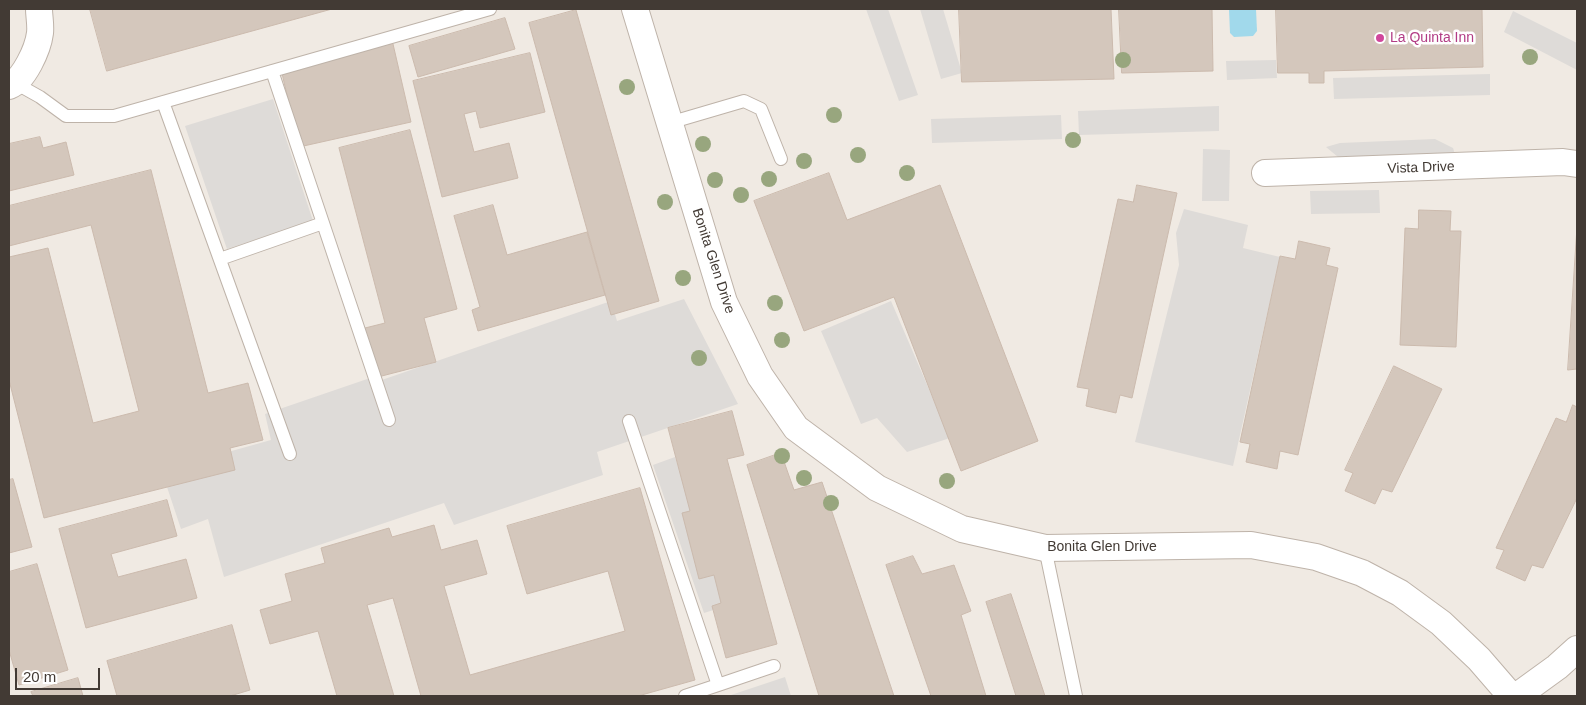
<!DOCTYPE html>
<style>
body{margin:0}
#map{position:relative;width:1586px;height:705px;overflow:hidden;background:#f0eae3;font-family:Arial,sans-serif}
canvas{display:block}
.frame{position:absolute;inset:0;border:10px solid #423a34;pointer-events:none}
.scale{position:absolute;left:15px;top:668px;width:85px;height:22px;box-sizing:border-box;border:2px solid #423a34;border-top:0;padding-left:6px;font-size:15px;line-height:18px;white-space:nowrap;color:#423a34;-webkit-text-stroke:4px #fff;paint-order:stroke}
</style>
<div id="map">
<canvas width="1586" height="705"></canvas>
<div class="frame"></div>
<div class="scale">20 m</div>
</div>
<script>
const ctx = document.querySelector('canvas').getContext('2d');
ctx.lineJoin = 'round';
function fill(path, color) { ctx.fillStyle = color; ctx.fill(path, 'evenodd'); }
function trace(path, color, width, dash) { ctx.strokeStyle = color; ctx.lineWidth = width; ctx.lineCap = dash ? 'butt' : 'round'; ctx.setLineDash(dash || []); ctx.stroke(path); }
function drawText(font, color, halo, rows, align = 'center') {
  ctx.font = font + ' Arial,sans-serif'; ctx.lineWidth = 5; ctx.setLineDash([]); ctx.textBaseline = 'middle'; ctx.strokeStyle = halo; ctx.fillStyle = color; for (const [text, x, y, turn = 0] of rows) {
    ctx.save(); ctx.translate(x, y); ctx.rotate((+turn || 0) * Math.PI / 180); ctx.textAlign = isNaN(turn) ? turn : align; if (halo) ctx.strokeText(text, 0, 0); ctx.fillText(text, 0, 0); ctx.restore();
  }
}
const parking = new Path2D(`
 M866,9H888L918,95L899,101Z
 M920,9H943L962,73L941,79Z
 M1513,11L1577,43V70L1504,32Z
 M1276,60L1277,78L1227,80L1226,61Z
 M1490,74V95L1334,99L1333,78Z
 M273,99L313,221L227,249L185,126Z
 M1219,106V131L1079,135L1078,111Z
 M1061,115L1062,139L932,143L931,119Z
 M1435,139L1453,148L1456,157L1344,162L1326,147L1340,143Z
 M1203,149L1230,150L1229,201H1202Z
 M1379,190L1380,213L1311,214L1310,191Z
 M1184,209L1248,225L1243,248L1280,257L1233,466L1135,442L1179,265L1176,233Z
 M684,299L738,404L597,452L603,475L454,525L444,503L224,577L208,519L181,529L167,487L233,463L228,452L271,440L265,414L373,377L376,382L611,301L617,321Z
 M891,301L950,438L907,452L877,418L861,424L821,331Z
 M675,457L726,606L704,613L653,465Z
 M785,677L791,696H728Z`);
const water = new Path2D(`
 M1229,9H1256L1257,31L1253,36L1234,37L1230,33Z`);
const building = new Path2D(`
 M90,9H332L107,71Z
 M959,9H1111L1114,79L962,82Z
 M1119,9H1212L1213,71L1122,73Z
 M1276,9H1482L1483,67L1324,71V83H1309V73H1278Z
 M576,10L659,301L611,315L529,23Z
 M505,18L515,49L418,77L409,46Z
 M393,44L411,122L299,147L281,69Z
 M530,53L545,112L480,128L476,111L464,114L474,152L509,143L518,178L442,197L413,81Z
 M410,130L457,309L424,318L436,362L374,378L361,329L385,323L339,148Z
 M40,137L43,148L66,142L74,175L9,191V144Z
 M151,170L208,393L248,383L263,440L230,448L235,470L44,518L9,380V257L48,248L93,423L139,411L91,225L9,246V206Z
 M829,173L847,220L940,185L1038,441L961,471L894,297L804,331L754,201Z
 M1137,185L1177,193L1132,398L1120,395L1116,413L1086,406L1089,389L1077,387L1118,199L1133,202Z
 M493,205L507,255L587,232L605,295L478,331L472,310L480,307L454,216Z
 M1419,210L1451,211L1450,231H1461L1456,347L1400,345L1405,228L1418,229Z
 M1577,227V390V369L1568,370Z
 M1299,241L1330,248L1326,265L1338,268L1298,455L1280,451L1277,469L1246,462L1250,444L1240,442L1280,256L1295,259Z
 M1394,366L1442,389L1392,492L1382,489L1375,504L1345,491L1353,473L1345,470Z
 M1573,405L1577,407V498L1543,568L1532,565L1525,581L1496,568L1504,550L1496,548L1556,418L1566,422Z
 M732,411L744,455L727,459L777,644L726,658L712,606L721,603L714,575L699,579L682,513L690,511L668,428Z
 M781,453L794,490L822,482L894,696H819L747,465Z
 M13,479L32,547L9,553V480Z
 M640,488L695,680L638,696H421L393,598L367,605L394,696H337L318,631L270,644L260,610L292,601L285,574L325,563L321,548L389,528L392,537L434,525L441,550L477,540L487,574L444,586L470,675L625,631L608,571L527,594L507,526Z
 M167,500L177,536L111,554L118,577L186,559L197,598L86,628L59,529Z
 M913,556L922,574L954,565L971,611L961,615L986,696H931L886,565Z
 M37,564L68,670L19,685L9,650V572Z
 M1011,594L1045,696H1016L986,602Z
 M232,625L250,690L230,696H117L107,661Z
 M78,678L83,696H33L31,692Z`);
const service = new Path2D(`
 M272,71L389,420
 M15,83L40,97L66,116H114L490,9
 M163,102L290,454
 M669,123L744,101L761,109L781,159
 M220,259L323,223
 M629,421L718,685L685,696
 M1045,548L1076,696
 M718,685L774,666`);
const minor = new Path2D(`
 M635,9L724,302L760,376L796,428L877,488L962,529L1045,548L1251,545L1316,557L1362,573L1400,593L1441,623L1479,659L1511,696
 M9,86C24,80 38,49 40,33C41,25 39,16 39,9
 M1265,173L1563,162L1577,164
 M1517,696L1557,667L1577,649`);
const trees = [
 [1530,57],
 [1123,60],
 [627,87],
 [834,115],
 [1073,140],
 [703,144],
 [858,155],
 [804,161],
 [907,173],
 [769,179],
 [715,180],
 [741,195],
 [665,202],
 [683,278],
 [775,303],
 [782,340],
 [699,358],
 [782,456],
 [804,478],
 [947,481],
 [831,503]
];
const markers = [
 [1380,38,5,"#d1479c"]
];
const hotelNames = [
 ["La Quinta Inn",1390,38]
];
const streetNames = [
 ["Vista Drive",1421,168,-2],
 ["Bonita Glen Drive",713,261,72],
 ["Bonita Glen Drive",1102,547]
];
fill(parking, '#dedbd8');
fill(water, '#a1d9eb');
fill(building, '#d4c7bc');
trace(building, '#cbbaad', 1);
trace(service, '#beb3a9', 14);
trace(minor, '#beb3a9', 28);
trace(service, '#fff', 12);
trace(minor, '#fff', 26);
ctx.fillStyle = '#98a67e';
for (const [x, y] of trees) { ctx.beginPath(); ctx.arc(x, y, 8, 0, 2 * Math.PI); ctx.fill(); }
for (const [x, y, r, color] of markers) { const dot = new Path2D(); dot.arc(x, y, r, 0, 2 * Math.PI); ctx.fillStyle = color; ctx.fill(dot); trace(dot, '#fff', 2); }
drawText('14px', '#b23c85', '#fff', hotelNames, 'left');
drawText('14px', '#423a34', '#fff', streetNames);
</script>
